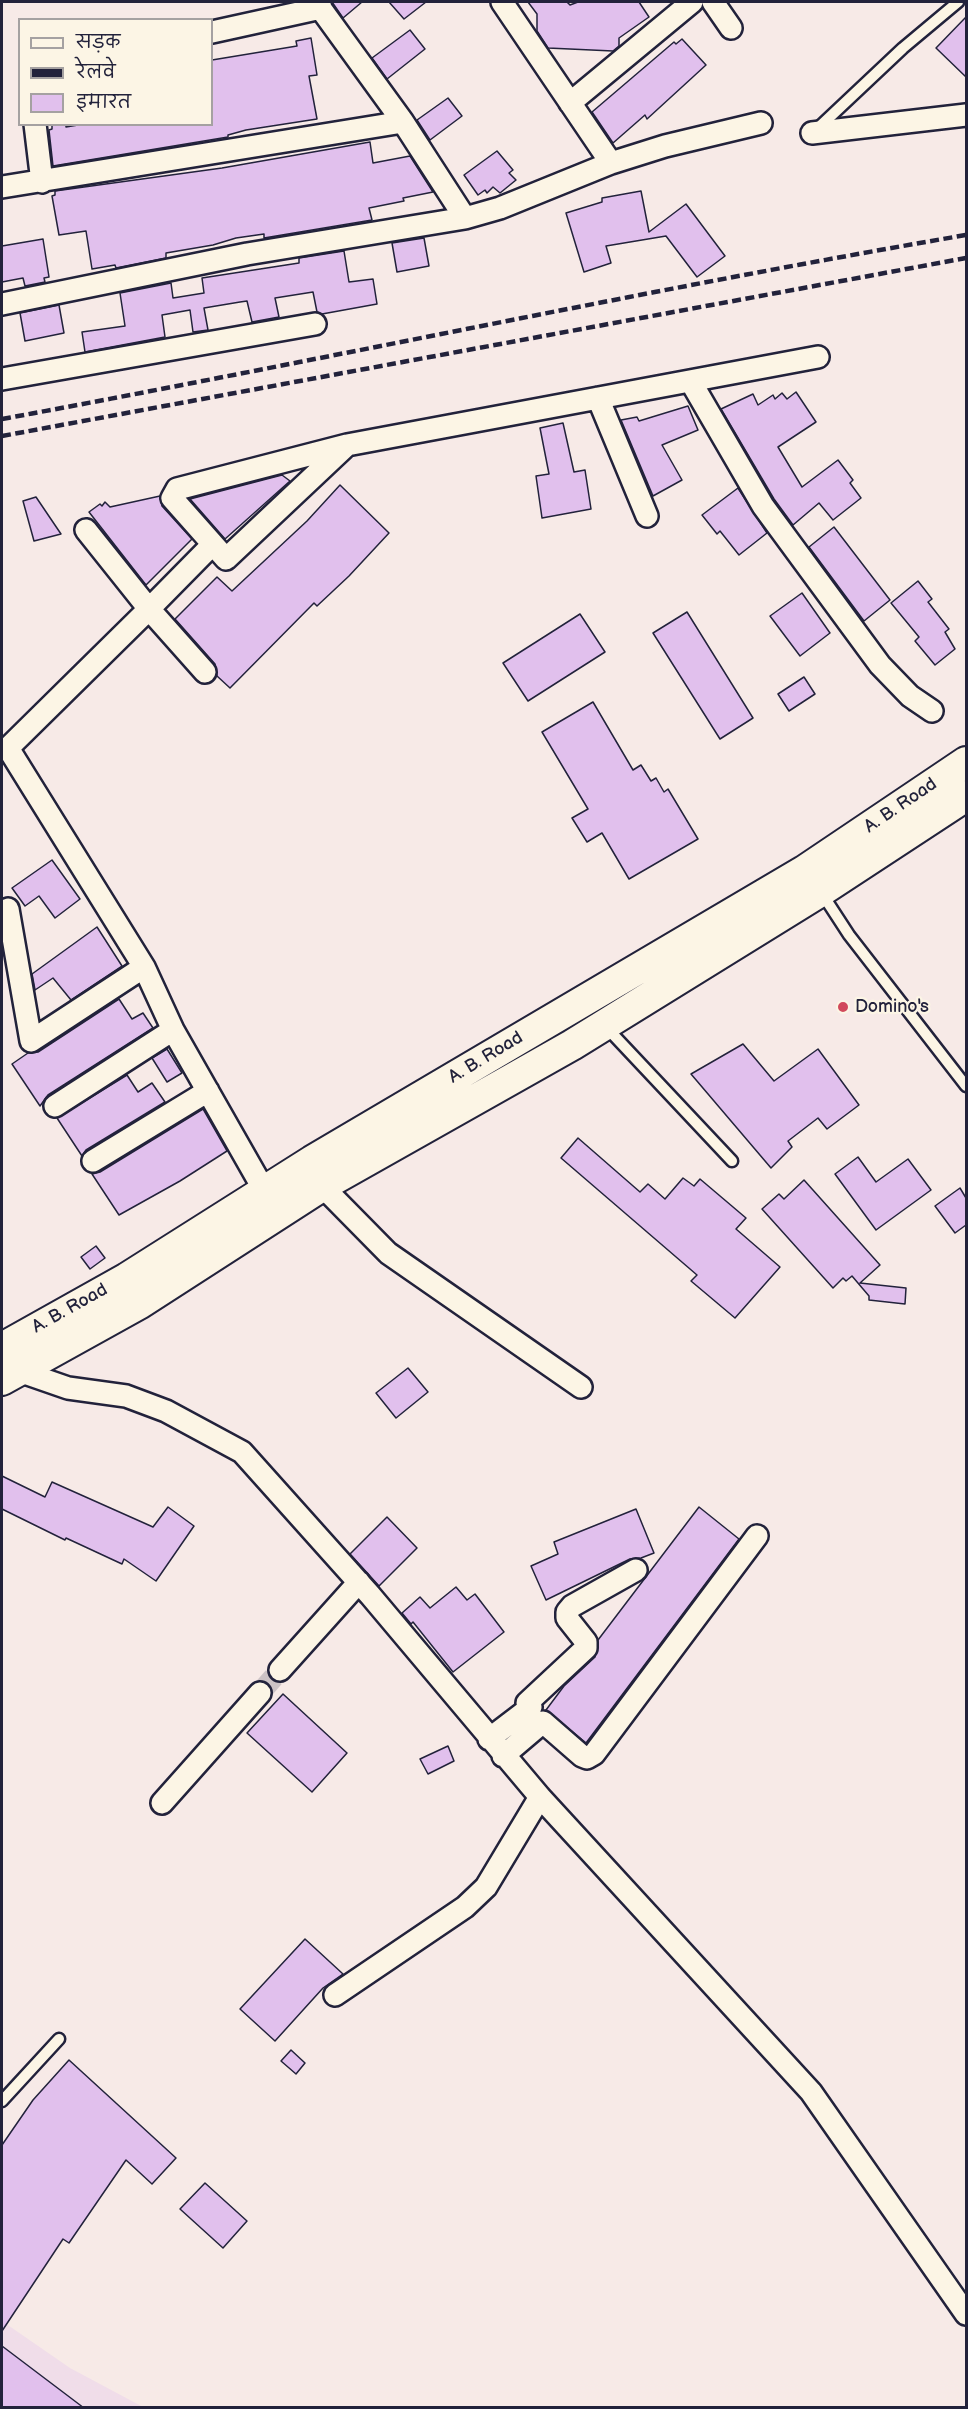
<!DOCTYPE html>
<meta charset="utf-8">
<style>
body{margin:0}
#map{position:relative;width:968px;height:2409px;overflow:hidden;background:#f7eae7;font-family:"Balsamiq Sans","Playpen Sans Deva",sans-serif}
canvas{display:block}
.frame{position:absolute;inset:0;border:3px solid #22223b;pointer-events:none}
.legend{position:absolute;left:18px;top:18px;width:195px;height:108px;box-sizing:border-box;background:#fcf5e5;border:2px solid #a5a1a1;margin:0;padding:8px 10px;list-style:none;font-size:18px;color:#22223b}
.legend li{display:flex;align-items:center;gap:12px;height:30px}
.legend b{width:30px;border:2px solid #a5a1a1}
</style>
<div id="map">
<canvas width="968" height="2409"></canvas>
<div class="frame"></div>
<ul class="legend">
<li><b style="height:8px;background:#fcf5e5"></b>सड़क</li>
<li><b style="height:8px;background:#22223b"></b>रेलवे</li>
<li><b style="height:16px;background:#e1c0ed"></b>इमारत</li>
</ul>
</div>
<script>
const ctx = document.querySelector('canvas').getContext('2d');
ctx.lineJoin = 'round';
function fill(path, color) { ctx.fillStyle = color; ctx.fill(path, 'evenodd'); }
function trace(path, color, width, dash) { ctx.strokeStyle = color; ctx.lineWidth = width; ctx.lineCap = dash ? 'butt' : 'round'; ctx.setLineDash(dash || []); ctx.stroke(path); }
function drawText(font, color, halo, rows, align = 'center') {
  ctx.font = font + ' "Balsamiq Sans",sans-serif'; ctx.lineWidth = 4.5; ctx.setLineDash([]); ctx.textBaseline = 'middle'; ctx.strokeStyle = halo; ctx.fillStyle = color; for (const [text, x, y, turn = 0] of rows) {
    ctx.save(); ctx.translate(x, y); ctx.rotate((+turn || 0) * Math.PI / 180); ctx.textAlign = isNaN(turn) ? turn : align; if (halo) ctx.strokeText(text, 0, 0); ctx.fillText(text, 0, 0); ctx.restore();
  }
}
const built = new Path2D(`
 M2,2321L70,2368L143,2407H2Z`);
const building = new Path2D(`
 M332,2H362L343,18Z
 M389,2H426L404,19Z
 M528,2H567L570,5L578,2H639L649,17L619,38V46L613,51L548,48L537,31V14Z
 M966,17V77L936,48Z
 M410,30L425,49L387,79L372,58Z
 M311,38L317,75L309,76L317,119L246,130L228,135V137L53,166L49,130L52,129V124H66V127L84,124H212V60L297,46L296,41Z
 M682,39L706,65L647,119L645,115L613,143L592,112L674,42L676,44Z
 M448,98L462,116L430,140L417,120Z
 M370,142L373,163L410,156L433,192L403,198L404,201L369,208L372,220L264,238V234L236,238L213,245L166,253V258L116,268L115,265L92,269L86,231L59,235L52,196L55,195V191L222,168Z
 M497,151L513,170L509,173L516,180L500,193L493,187L487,193L485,190L478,195L464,175Z
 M641,191L649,232L686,204L725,256L697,277L666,236L606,246L611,263L584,272L566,213L602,202V198Z
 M424,238L429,266L397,272L392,243Z
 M43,239L49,277L44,278L45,282L25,286L23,278L2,282V246Z
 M344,251L349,282L373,279L377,304L322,314L317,312L313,292L275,298L279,317L252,322L247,301L240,302L204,308L208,330L193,332L190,310L162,315L165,337L85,352L82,332L125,326L120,293L171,283L173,298L204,293L202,278L299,263V258Z
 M59,305L64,333L25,341L20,313Z
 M796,392L816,422L778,447L802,487L838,460L853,480L850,483L861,498L833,520L819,503L793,525L774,499L721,409L753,394L758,405L773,395L775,399L782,393L787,399Z
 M688,406L698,430L662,445L682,480L653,496L621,420L637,417L639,421Z
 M563,423L574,472L585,470L591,509L542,518L536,476L549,474L540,428Z
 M282,475L290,481L225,539L190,499Z
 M340,485L389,533L349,576L317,606L314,603L230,688L217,676L215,664L175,619L217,577L232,591L307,521Z
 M738,488L767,533L739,555L720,531L717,534L702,515Z
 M160,496L162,506L192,539L146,585L89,512L100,504L102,506L105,502L110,507Z
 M36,497L61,534L34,541L23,501Z
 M834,527L890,600L864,621L809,547Z
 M918,581L932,599L928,602L949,629L945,632L955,649L935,665L915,641L919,637L891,603Z
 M802,593L830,633L800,656L770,616Z
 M687,612L753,718L720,739L653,633Z
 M580,614L605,652L528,701L503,663Z
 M804,677L815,694L789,711L778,694Z
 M593,702L633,770L641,765L651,781L656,778L664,792L668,789L698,839L629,879L602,833L587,842L572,818L588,809L542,732Z
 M52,860L80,899L55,918L39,896L25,906L12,888Z
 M97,927L122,966L71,1000L53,978L35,990L32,974Z
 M119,999L132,1019L143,1013L153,1028L48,1095L40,1106L12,1064L28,1053L38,1052Z
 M743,1044L774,1081L818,1049L859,1105L827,1129L818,1118L788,1141L792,1147L771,1168L691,1074Z
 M167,1049L182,1073L167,1082L152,1058Z
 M127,1075L138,1092L152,1083L165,1102L86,1150L82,1156L57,1118Z
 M203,1109L227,1151L180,1181L119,1215L92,1174L100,1172Z
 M578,1138L640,1192L648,1184L665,1199L683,1178L694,1186L700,1179L746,1218L736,1229L780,1267L735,1318L691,1281L697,1275L561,1158Z
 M858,1157L876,1182L908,1159L931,1190L876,1230L835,1174Z
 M804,1180L880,1265L860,1283L906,1288L905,1304L869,1300V1296L852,1276L846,1281L843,1278L833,1288L762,1209L779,1194L784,1199Z
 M960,1188L966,1198V1225L955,1233L935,1206Z
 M96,1246L105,1258L90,1269L81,1257Z
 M408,1368L428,1392L396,1418L376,1393Z
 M2,1476L45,1497L52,1482L153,1527L168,1507L194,1526L156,1581L124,1559L122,1564L66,1538L65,1540L2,1509Z
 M699,1507L739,1539L586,1743L546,1710L564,1686L595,1657L598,1640Z
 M636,1509L654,1553L641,1558L630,1559L546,1600L531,1566L558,1554L554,1542Z
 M387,1517L417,1548L379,1586L350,1554Z
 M456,1587L467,1600L475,1594L504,1632L453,1672L413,1622L411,1624L402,1613L420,1597L430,1608Z
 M283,1694L347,1753L312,1792L247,1733Z
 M448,1746L454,1761L428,1774L420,1759Z
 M305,1939L343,1974L323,1988L275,2041L240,2009Z
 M291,2050L305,2063L296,2074L281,2061Z
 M69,2060L176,2158L152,2184L126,2160L69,2243L63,2239L2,2331V2145L33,2100Z
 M205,2183L247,2221L223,2248L180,2209Z
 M2,2346L84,2408H2Z`);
const minorTunnel = new Path2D(`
 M260,1693L280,1670`);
const service = new Path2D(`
 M816,130L903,48L958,2
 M821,892L849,935L966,1086
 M606,1027L732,1161
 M2,2101L59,2039`);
const minor = new Path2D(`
 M316,2L403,122
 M502,2L611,163L665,146L761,123
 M713,2L731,28
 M212,32L321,8
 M570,103L692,2
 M35,124L42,182
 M812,133L966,115
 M2,187L403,122L465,218
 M2,304L247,254L465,218L500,208L611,163
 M2,379L315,324
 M691,382L763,506L880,665L910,696L932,711
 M598,398L647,516
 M347,445L177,489L172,498L226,559L347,445L818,357
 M86,530L149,609L8,748L144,967L173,1030L264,1190
 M205,672L149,609L212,545
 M8,909L31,1041L144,967
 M55,1106L173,1030
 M93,1161L208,1091
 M322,1186L388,1253L581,1387
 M19,1371L68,1388L126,1396L166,1411L242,1452L370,1595L540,1797L811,2092L966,2314
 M280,1670L359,1582
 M489,1739L531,1707L527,1703L586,1648V1642L567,1618V1612L572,1606L636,1570
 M503,1756L543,1722L582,1756L587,1758L594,1754L757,1536
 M162,1803L260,1693
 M335,1995L465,1907L486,1887L540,1797`);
const secondary = new Path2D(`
 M2,1348L127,1278L312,1161L804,871L966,762
 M2,1380L139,1304L322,1186L572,1045L821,891L966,796`);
const rail = new Path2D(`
 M2,419C324,360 644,290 966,235
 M2,436L966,258`);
const markers = [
 [843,1007,6,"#d1495b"]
];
const streetNames = [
 ["A. B. Road",901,806,-34],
 ["A. B. Road",486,1058,-31],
 ["A. B. Road",70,1309,-29]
];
const poiNames = [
 ["Domino's",855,1007]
];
fill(built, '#f0dde9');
fill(building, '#e1c0ed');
trace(building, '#22223b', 1.5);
trace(minorTunnel, '#ccc2c5', 21, [21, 10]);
trace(service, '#22223b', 15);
trace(minor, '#22223b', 26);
trace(secondary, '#22223b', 34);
trace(service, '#fcf5e5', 10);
trace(minor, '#fcf5e5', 21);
trace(secondary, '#fcf5e5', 30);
trace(rail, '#22223b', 4.5, [9, 4.5]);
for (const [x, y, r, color] of markers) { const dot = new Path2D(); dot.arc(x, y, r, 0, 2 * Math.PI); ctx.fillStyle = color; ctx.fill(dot); trace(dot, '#fcf5e5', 2); }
drawText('18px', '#22223b', '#fcf5e5', streetNames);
drawText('18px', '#22223b', '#fcf5e5', poiNames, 'left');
</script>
